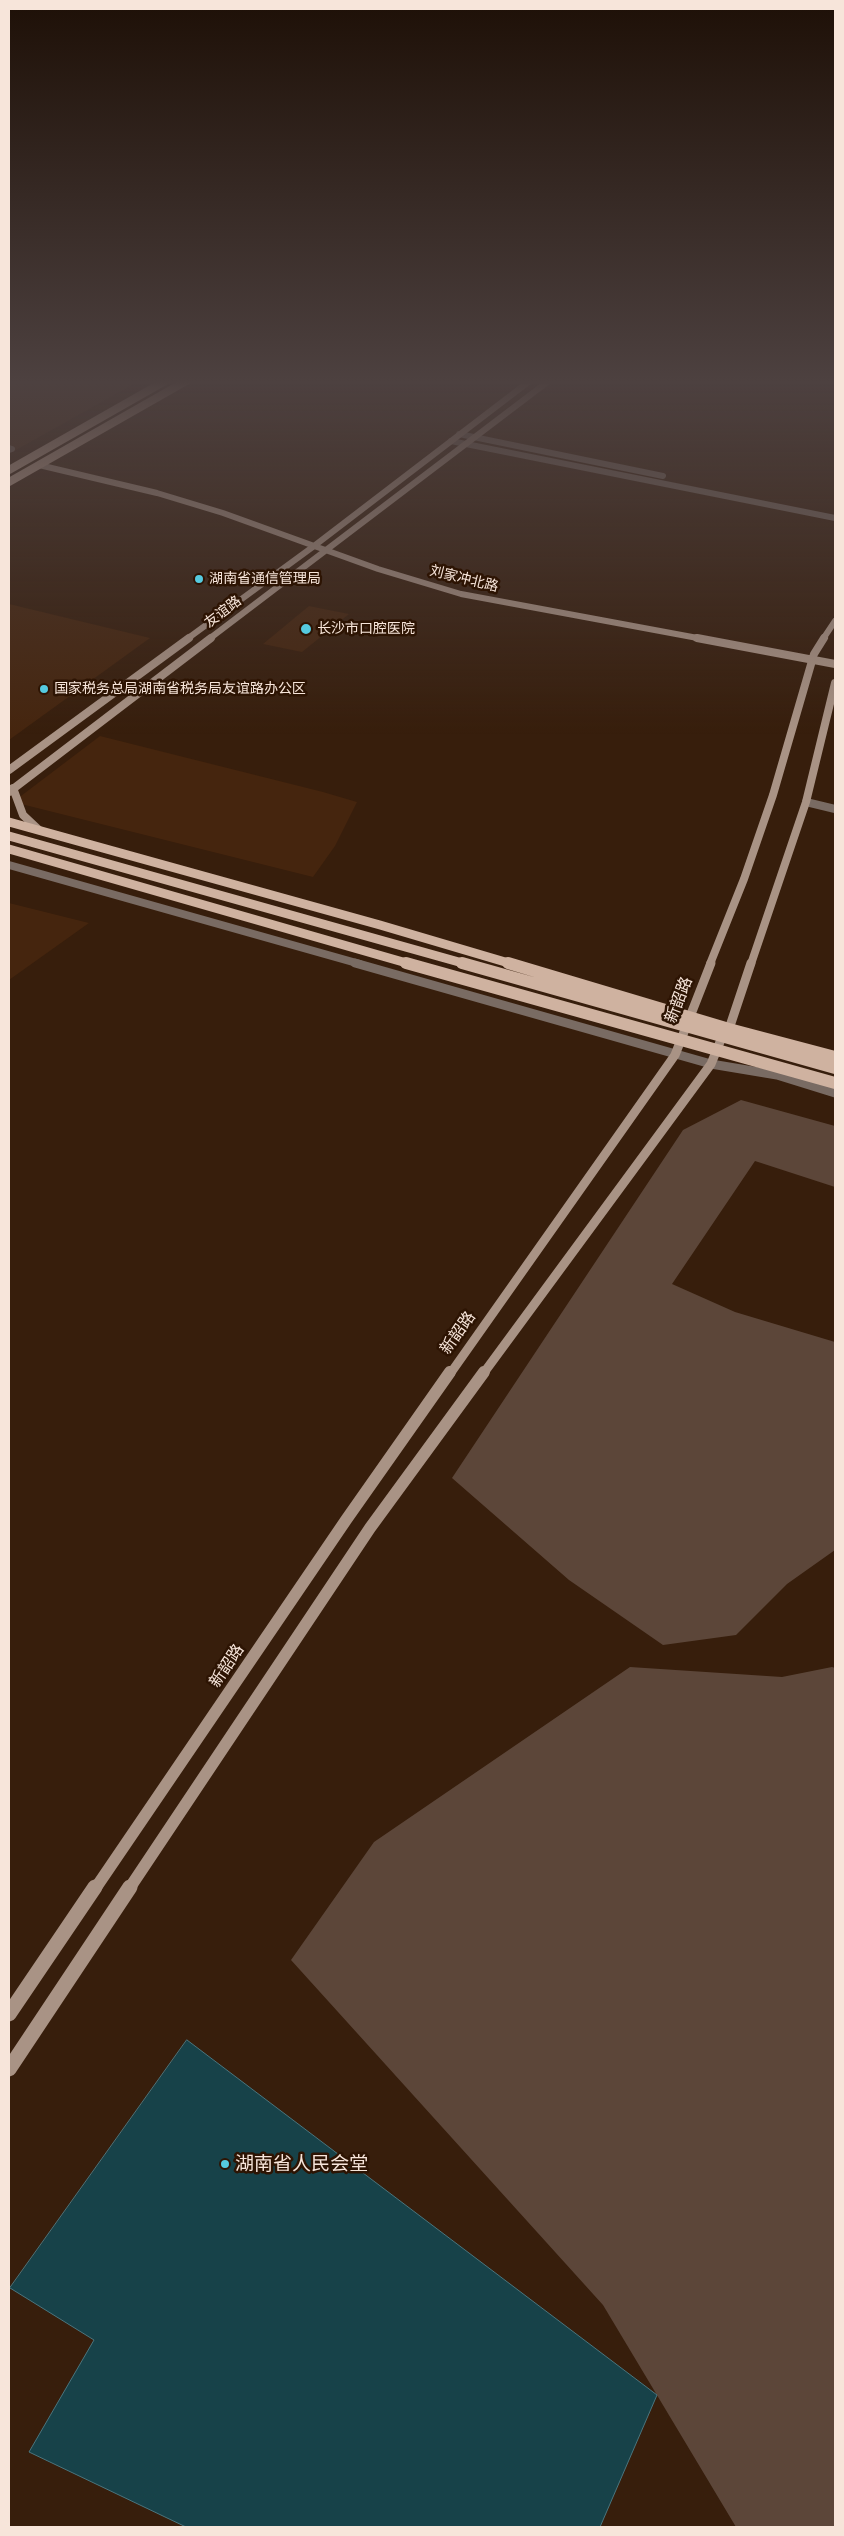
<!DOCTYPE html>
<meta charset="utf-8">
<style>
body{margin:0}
#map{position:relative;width:844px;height:2536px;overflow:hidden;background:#371e0c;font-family:Cabin,sans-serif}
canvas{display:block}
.frame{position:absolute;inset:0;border:10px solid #f7e5da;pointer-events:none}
</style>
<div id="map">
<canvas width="844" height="2536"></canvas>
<div class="frame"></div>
</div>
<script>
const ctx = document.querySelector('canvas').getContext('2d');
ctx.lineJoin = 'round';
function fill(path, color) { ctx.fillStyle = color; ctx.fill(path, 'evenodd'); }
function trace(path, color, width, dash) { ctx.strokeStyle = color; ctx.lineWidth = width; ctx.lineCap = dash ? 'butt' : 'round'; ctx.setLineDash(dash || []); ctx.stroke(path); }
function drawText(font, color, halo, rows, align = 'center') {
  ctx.font = font + ' Cabin,"Noto Sans SC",sans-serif'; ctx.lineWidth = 5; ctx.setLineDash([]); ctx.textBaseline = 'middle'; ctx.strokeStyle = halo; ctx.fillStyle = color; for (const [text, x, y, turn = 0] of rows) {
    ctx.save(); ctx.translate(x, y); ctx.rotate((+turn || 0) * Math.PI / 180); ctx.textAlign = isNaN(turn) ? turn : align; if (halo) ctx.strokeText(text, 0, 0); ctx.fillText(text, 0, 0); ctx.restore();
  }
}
const built = new Path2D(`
 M9,380H141L9,454Z
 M9,604L150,638L9,740Z
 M309,606L349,614L302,652L263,644Z
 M100,736L323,792L357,802L335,846L313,877L13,802Z
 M9,903L89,923L9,980Z`);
const green = new Path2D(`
 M741,1100L835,1126V1187L755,1161L672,1284L735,1312L835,1342V1550L787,1584L736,1635L663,1645L569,1580L452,1478L683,1130Z
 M630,1667L782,1677L832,1667L835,1668V2527H736L603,2305L291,1960L374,1842Z`);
const building = new Path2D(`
 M187,2040L657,2395L600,2527H186L29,2452L94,2340L10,2288Z`);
const minorFar1 = new Path2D(`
 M9,448L12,449L9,450`);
const minor = new Path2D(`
 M806,802L835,809`);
const tertiaryFar2 = new Path2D(`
 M459,434L663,476
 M451,441L835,518`);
const tertiaryFar1 = new Path2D(`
 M9,865L360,964`);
const tertiary = new Path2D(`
 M355,963L711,1064L777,1075L835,1093`);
const secondaryFar4 = new Path2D(`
 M39,465L157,493L223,513L378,569L461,594L703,639
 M187,639L314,546L531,380
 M209,639L550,380
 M823,639L835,621`);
const secondaryFar3 = new Path2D(`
 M697,638L835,664
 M9,770L189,638
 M13,788L23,815L39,830
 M9,792L211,638
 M710,964L744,879L773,795L814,654L824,638
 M751,964L806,802L835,683`);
const secondaryFar2 = new Path2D(`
 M450,1374L675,1055L711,963
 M483,1374L711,1064L722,1037L729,1029L751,963`);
const secondaryFar1 = new Path2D(`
 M95,1889L346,1520L450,1372
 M129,1889L370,1528L484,1372`);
const secondary = new Path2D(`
 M9,2014L95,1887
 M9,2069L130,1887`);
const primaryFar2 = new Path2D(`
 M9,470L167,380
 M9,482L188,380`);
const primaryFar1 = new Path2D(`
 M9,822L380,925L512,964
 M9,836L466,964
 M9,849L410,964`);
const primary = new Path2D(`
 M406,963L835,1083
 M462,963L835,1068
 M508,963L729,1029L835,1057`);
const markers = [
 [199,579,5,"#55cadf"],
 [306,629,6,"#55cadf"],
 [44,689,5,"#55cadf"],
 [225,2164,5,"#55cadf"]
];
const farPoinames = [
 ["湖南省通信管理局",209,579],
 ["长沙市口腔医院",317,629],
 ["国家税务总局湖南省税务局友谊路办公区",54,689]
];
const farStreetnames = [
 ["刘家冲北路",464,579,14],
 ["友谊路",223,612,-37]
];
const streetNames = [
 ["新韶路",679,1000,-69],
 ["新韶路",458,1333,-55],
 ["新韶路",227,1666,-56]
];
const nearPoinames = [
 ["湖南省人民会堂",235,2164]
];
fill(built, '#45250e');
fill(green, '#5c4639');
fill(building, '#174249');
trace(building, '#4a757e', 1);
trace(minorFar1, '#796b63', 6);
trace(minor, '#796b63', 8);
trace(tertiaryFar2, '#796b63', 6);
trace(tertiaryFar1, '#796b63', 8);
trace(tertiary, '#796b63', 9);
trace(secondaryFar4, '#a99385', 6);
trace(secondaryFar3, '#a99385', 8);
trace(secondaryFar2, '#a99385', 9);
trace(secondaryFar1, '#a99385', 12);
trace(secondary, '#a99385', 15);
trace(primaryFar2, '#cfb2a0', 8);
trace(primaryFar1, '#cfb2a0', 9);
trace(primary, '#cfb2a0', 12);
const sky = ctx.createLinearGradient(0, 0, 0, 735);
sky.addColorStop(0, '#1e1007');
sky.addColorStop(0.52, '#4d4140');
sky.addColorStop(1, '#4d414000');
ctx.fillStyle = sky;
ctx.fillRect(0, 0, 844, 735);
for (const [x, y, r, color] of markers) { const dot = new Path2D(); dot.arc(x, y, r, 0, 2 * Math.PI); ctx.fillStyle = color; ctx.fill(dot); trace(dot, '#2d1403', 2); }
drawText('14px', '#f7e5da', '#2d1403', farPoinames, 'left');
drawText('14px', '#f7e5da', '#2d1403', farStreetnames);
drawText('16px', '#f7e5da', '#2d1403', streetNames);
drawText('19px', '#f7e5da', '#2d1403', nearPoinames, 'left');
</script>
